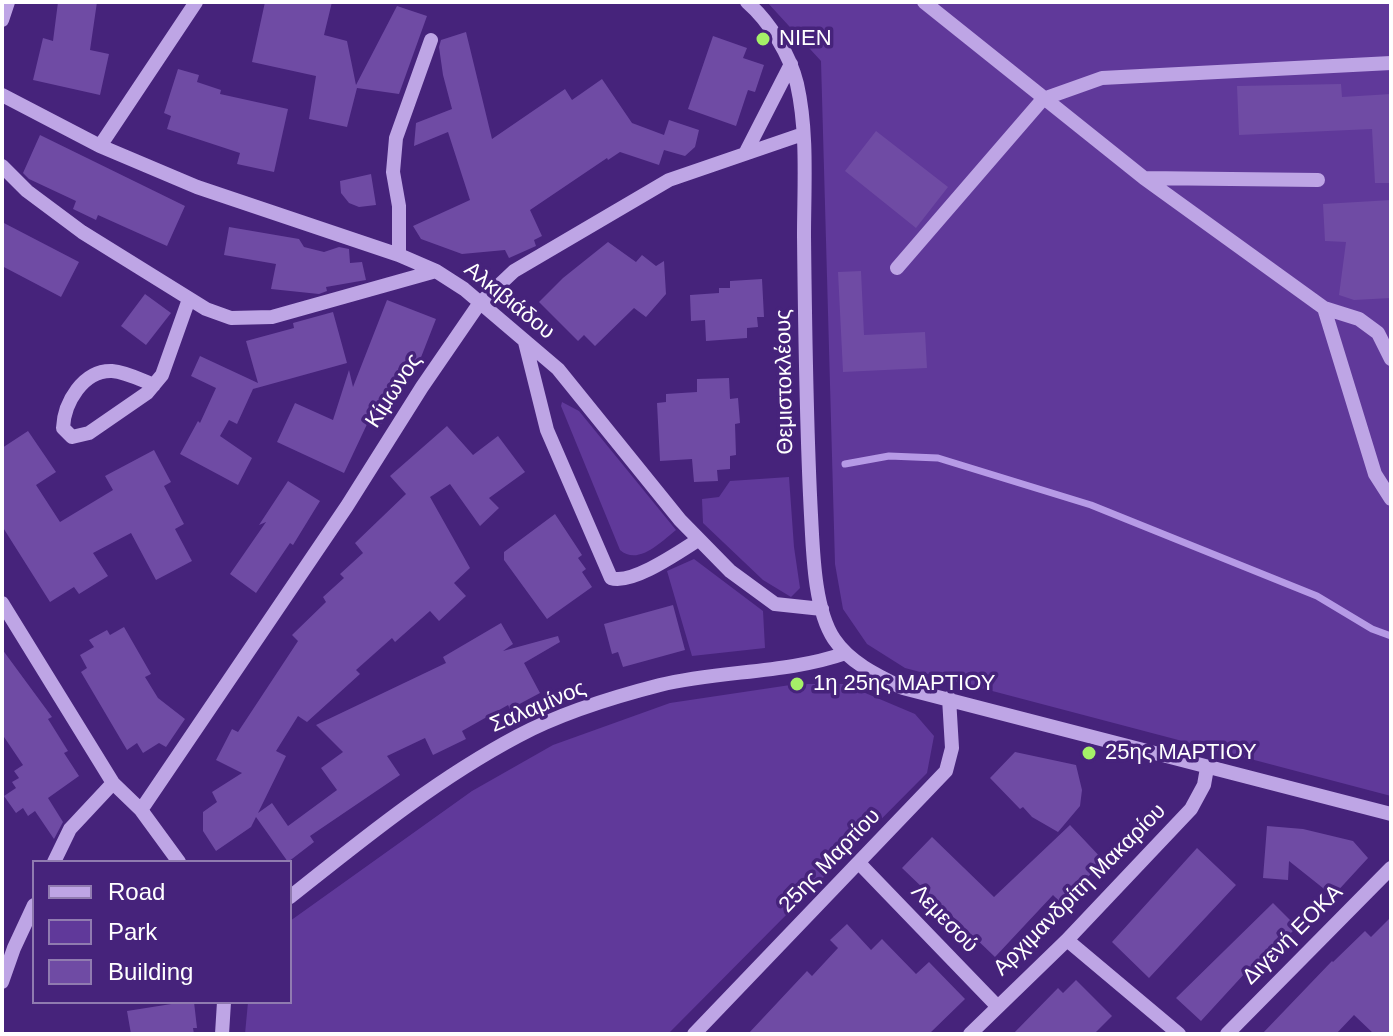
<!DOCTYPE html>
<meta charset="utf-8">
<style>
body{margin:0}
#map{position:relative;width:1393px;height:1036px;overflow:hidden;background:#46237b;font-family:Arial,sans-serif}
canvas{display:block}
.frame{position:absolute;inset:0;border:4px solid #fff;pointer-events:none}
.legend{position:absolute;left:32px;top:860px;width:260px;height:144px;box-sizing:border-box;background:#46237b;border:2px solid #907bb0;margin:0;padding:10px 14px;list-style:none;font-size:24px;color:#fff}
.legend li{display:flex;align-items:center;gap:16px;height:40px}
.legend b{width:40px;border:2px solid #907bb0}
</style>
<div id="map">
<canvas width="1393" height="1036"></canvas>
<div class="frame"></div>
<ul class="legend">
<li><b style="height:10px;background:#bea5e5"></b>Road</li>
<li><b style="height:22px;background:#60399a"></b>Park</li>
<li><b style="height:22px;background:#6f4ba4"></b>Building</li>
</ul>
</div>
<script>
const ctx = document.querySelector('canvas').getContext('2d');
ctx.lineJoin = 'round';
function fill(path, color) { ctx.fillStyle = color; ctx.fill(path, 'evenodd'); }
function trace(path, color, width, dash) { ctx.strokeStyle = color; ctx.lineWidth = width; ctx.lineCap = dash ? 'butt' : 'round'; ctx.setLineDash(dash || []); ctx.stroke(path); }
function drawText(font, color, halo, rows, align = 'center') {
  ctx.font = font + ' Arial,sans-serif'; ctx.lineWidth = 7; ctx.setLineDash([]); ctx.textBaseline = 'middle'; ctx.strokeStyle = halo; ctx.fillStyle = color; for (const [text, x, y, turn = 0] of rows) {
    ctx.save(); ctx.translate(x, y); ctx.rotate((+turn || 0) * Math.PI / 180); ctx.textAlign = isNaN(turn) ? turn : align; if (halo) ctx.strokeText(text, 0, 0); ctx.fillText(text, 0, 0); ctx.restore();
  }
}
const green = new Path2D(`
 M767,2H1391V796L905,668L867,644L843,609L835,564L821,61Z
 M562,402L579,411L676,530C661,542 638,566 620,550L561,406Z
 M789,477L794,547L800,588L791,597L763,580L703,523L702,499L719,497L730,481Z
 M694,559L763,611L765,648L692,656L667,571Z
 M797,684H844L915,714L934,736L927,773L668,1034H245L248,1002H290V921L472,791L553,745L670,703Z`);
const stream = new Path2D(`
 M845,464L889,456L938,458L1091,505L1317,596L1372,629L1391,636`);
const building = new Path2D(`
 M58,2H97L90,50L109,54L100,95L33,80L43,38L53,41Z
 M265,2H332L324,35L347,41L356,85L397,6L427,16L399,94L357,88L347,127L309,119L316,76L252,62Z
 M466,32L492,139L565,89L572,100L602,79L632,123L664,135L669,120L699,130L695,147L685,156L664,150L659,165L620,152L608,160L607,158L530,210L542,236L534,240L536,246L509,258L505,250L462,254L421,239L413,226L470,200L448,132L414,146L416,123L452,109L443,75L439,47L441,40Z
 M713,36L747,48L743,58L764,65L755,92L748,90L736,126L688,109Z
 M178,69L199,75L197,82L221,90L220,94L288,109L274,172L237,164L240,153L167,129L171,116L164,113Z
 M1341,84L1342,97L1391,94V183H1375L1372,129L1239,135L1237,86Z
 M876,131L948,187L916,228L845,171Z
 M40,135L185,206L167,246L98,215L96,220L73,209L76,201L29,179L23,173Z
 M371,174L376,205L359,207L349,203L341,193L340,181Z
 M1391,200V298L1354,300L1339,295L1346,242L1325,241L1323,204Z
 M2,222L79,262L61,297L2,266Z
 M229,227L299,239L304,247L324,252L339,247L349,249L350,263L362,262L366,280L326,287L327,291L319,294L271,289L276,264L224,255Z
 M608,242L636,262L642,255L656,266L664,261L666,294L646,317L634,308L595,346L584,335L578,341L539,302L563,278Z
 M861,271L864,335L925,332L927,368L843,372L838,272Z
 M762,279L764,317H757L758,327L747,328V338L706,341L705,320L691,321L690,295L719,293V288H730V281Z
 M145,294L171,313L146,345L121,326Z
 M387,300L436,319L416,370L403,365L381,424L369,420L344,473L277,442L295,403L333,420L349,370L353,387Z
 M333,312L347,363L253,389L237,424L229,420L220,436L252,458L238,485L180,454L198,421L200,423L216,388L191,376L200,356L258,383L246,341L294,328L293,323Z
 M729,378L730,399L738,398L740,423L735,424L736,455L730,456V469L717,470L718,481L694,482L692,459L660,461L657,403L666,402V394L697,392V379Z
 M447,426L473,455L498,436L525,472L489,498L499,508L480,526L450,484L430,497L470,568L454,583L466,596L439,621L430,611L395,642L392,638L356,670L360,674L307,722L298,716L276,751L286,756L258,813L272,803L288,826L337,790L321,768L343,752L316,725L446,663L443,657L501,623L513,644L503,651L558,636L560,642L524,663L540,693L510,709L508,705L462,731L466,739L433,755L425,738L387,756L400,775L310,836L314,842L288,862L256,817L251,827L216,851L203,831V812L217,802L212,792L242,773L216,760L232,729L238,732L298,641L292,635L326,602L323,597L344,578L340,574L363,553L355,543L406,494L390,476Z
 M28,431L56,472L36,485L60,522L113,490L105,476L154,450L171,482L164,486L184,524L175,529L192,561L156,580L131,533L93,553L108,576L79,594L74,587L50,602L2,526V448Z
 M288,481L320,501L293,545L290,543L256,593L230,574L266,522L259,525Z
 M555,514L582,555L578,558L586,569L582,572L592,587L547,619L504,560V552Z
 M673,605L685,650L623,667L618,652L612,654L604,624Z
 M124,627L151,674L145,677L158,698L185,719L166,747L159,743L143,753L137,743L127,750L81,672L87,668L80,655L94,647L89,640L107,630L110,635Z
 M2,649L52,717L48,719L68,751L64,753L79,776L48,798L63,822L54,839L35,811L28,816L23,808L16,813L4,796L16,788L12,782L19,778L14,771L23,765L2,734Z
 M1015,752L1076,765L1082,790L1080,806L1058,832L1032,817L1023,807L1020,809L990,778Z
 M1070,825L1104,861L1061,903L1053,895L995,957L902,868L932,837L994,897Z
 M1267,826L1303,829L1353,841L1368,858L1333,896L1289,861L1288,880L1263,878Z
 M1197,848L1236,885L1149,978L1112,942Z
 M1273,903L1297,927L1260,963L1257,960L1201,1021L1176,998Z
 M1391,917V1034H1374L1354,1015L1336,1034H1262L1332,961L1333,962L1365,931L1371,937Z
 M847,924L871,950L882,939L916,974L929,962L965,999L929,1034H748L807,971L812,976L838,948L830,940Z
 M1076,980L1112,1016L1094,1034H1013L1058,988L1063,993Z
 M184,1002H194L197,1028H193L194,1034H131L127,1011Z`);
const minor = new Path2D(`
 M747,2C770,22 790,55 797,84C808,133 804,186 804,236C805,329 806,422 811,515C813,551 814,609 834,639C850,663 878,676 903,688L1391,814
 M924,2L1144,178L1324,308L1359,319L1378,333L1391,359
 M2,20L8,2
 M2,95L100,146L197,187L399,255L436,271L464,289L558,369L680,520L730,571L775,604L822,609
 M100,146L196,2
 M746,152L791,64
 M2,166L27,191L82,232L206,309L231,318L272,317L436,271
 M1144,178L1318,180
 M399,255V206L393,172L396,138L431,40
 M897,268L1043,99L1102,78L1391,63
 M1324,308L1375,474L1391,499
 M525,342L547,430L611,578C632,585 679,552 698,540
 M154,385C141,380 126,372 112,371C83,370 64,403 63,428L72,437L89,433L147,393L162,375L189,299
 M2,603L113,783L141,810L179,862
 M141,810L347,506L422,387L479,304L514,271L669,180L803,134
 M54,862L70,829L113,783
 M859,863L997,1006
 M290,897C363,839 435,780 518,736C561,713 613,697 660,685C721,670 786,674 846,653
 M1067,940L1179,1034
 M2,982L14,948L34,905
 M222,1034L224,1002
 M694,1034L946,771L952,748L949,698
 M970,1034L1067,940L1191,809L1204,785L1207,768
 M1227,1034L1391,868`);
const markers = [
 [763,39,8,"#a5f068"],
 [797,684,8,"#a5f068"],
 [1089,753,8,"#a5f068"]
];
const poiNames = [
 ["ΝΙΕΝ",779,39],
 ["1η 25ης ΜΑΡΤΙΟΥ",813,684],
 ["25ης ΜΑΡΤΙΟΥ",1105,753]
];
const streetNames = [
 ["Αλκιβιάδου",509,301,39],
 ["Θεμιστοκλέους",785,382,-91],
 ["Κίμωνος",394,391,-57],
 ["Σαλαμίνος",538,707,-23],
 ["25ης Μαρτίου",830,861,-46],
 ["Αρχιμανδρίτη Μακαρίου",1080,890,-45],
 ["Λεμεσού",944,919,46],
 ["Διγενή ΕΟΚΑ",1293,935,-45]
];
fill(green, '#60399a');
trace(stream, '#b69ae6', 7);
fill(building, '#6f4ba4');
trace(minor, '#bea5e5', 14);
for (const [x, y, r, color] of markers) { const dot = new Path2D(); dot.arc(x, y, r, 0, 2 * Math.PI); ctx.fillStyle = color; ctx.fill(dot); trace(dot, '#46237b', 3); }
drawText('22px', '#fff', '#46237b', poiNames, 'left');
drawText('22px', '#fff', '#46237b', streetNames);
</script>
